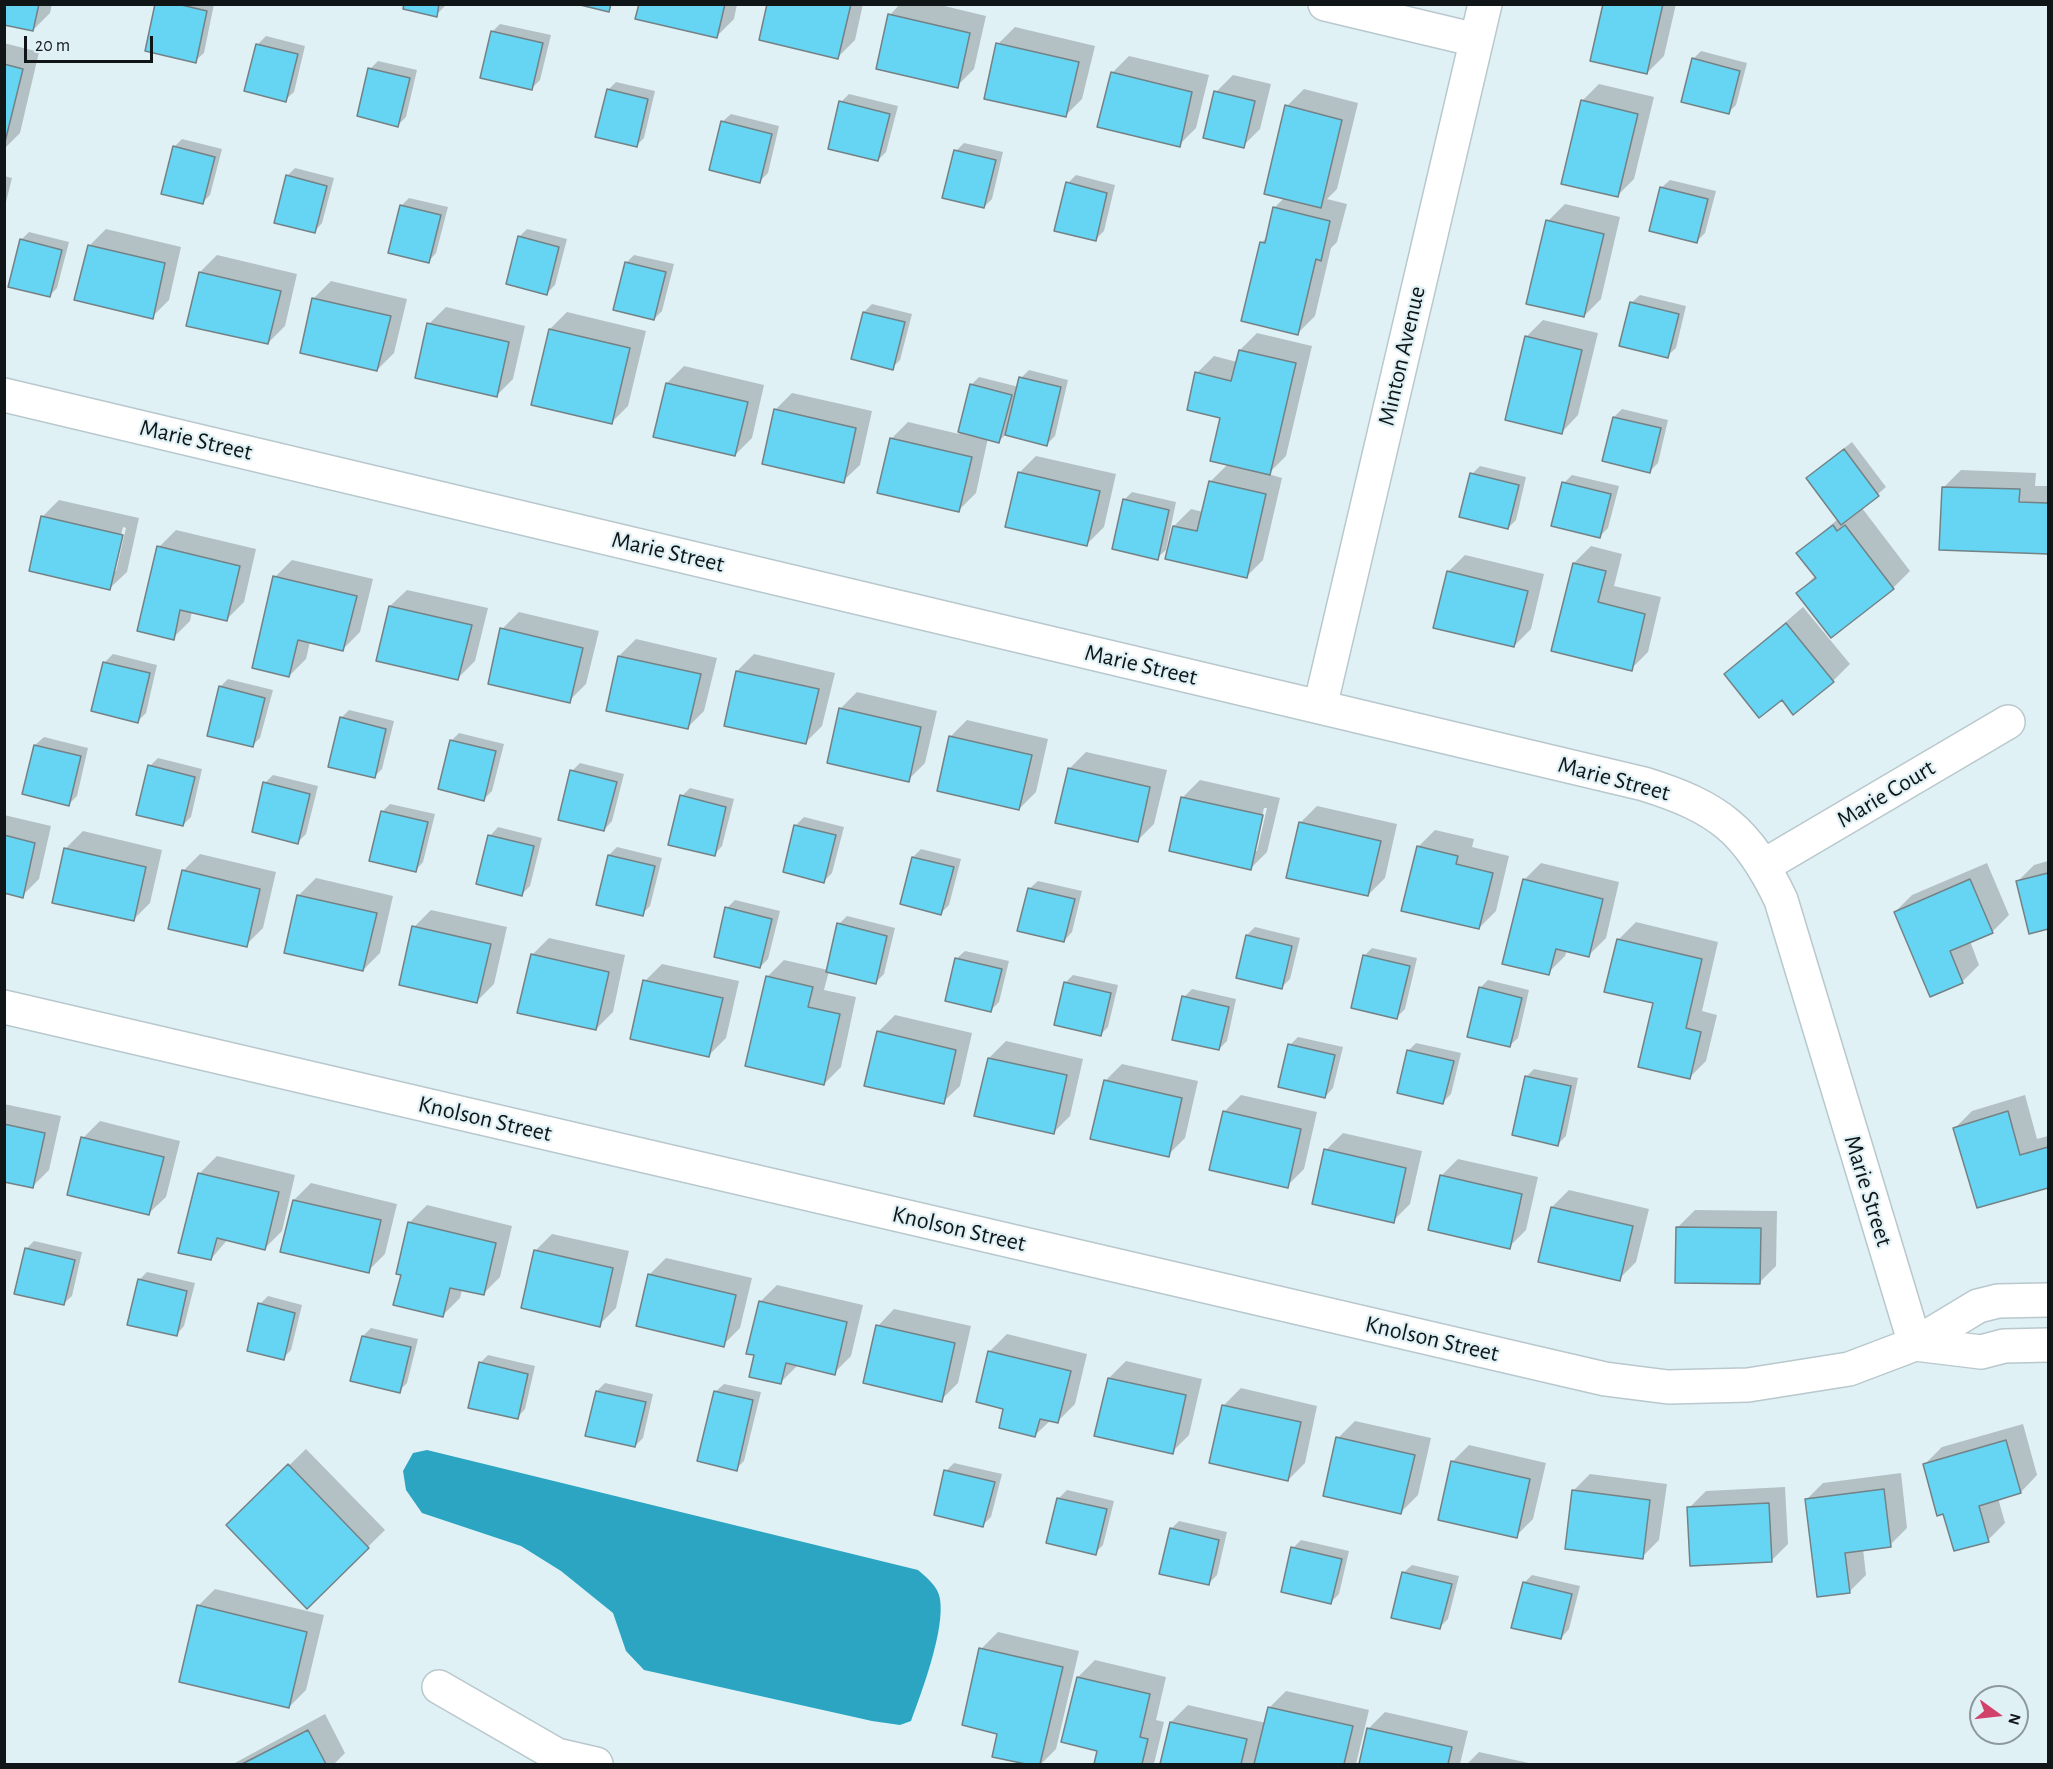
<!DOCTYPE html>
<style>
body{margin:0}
#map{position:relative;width:2053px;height:1769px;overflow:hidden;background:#e0f1f6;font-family:"Alegreya Sans",sans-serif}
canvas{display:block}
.frame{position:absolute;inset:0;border:6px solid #101618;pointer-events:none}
.north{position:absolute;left:1969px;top:1685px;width:60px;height:60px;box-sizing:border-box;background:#e0f1f6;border:2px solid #8d999d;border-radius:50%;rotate:105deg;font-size:16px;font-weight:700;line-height:24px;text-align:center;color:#101618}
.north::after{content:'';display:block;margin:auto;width:21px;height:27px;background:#d04269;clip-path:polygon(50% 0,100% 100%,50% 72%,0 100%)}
.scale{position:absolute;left:24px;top:36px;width:129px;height:27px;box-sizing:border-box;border:3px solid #101618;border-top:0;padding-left:8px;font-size:18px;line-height:21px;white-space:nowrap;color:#101618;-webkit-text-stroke:4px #e0f1f6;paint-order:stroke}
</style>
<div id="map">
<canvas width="2053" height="1769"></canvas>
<div class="frame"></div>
<div class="north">N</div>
<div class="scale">20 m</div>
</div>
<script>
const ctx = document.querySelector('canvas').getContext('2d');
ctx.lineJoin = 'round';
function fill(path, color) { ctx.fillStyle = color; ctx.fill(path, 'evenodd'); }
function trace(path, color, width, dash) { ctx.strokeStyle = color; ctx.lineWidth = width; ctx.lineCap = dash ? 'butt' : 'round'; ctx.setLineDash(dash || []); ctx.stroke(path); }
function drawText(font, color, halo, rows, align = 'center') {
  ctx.font = font + ' "Alegreya Sans",sans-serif'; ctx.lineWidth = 4.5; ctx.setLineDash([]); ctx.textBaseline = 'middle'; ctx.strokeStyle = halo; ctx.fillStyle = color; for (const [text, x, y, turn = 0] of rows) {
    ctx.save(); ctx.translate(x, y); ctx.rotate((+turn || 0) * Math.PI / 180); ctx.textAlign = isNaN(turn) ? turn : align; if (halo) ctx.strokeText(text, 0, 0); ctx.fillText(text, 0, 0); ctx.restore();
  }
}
const water = new Path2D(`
 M427,1450L918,1570C927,1578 938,1586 940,1599C945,1630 922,1691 911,1721L900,1725L872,1721L644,1670L626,1651L613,1613L561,1571L521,1546L422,1513L406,1490L403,1471L413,1453Z`);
const shadow = new Path2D(`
 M4,4H52L50,13L33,30Z
 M157,4H214L204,53L195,61Z
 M406,4H447L436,15Z
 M640,4H737L734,19L717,36Z
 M769,4H863L855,40L838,57Z
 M900,4H936L986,16L974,69L957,86L890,15Z
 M1604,4H1676L1664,56L1647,73Z
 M500,24L551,35L540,80L532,88L492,32Z
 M1015,27L1095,46L1082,99L1065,116L998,44Z
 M266,36L305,46L294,92L285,100L257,45Z
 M4,43L39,52L20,133L4,149Z
 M1701,51L1747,63L1736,105L1728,113L1693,59Z
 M1129,56L1209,75L1196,128L1179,145L1112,73Z
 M378,61L417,70L406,117L398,125L370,69Z
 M1233,75L1271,84L1260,129L1243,146L1216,92Z
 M616,82L655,91L644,138L636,146L608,90Z
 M1599,84L1654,97L1634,179L1617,196L1582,101Z
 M1304,89L1358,103L1337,189L1327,199L1347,204L1337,242L1331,248L1315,316L1298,333L1261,243L1268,236L1275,207L1285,197L1287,106Z
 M849,94L898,106L886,152L878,160L841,102Z
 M731,114L779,126L768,173L760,181L722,122Z
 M182,139L222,149L210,195L202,203L174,147Z
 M964,143L1003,152L992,199L984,207L956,151Z
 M295,168L334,178L322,223L314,232L287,176Z
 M1076,175L1115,185L1104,231L1096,239L1068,183Z
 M4,176L12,178L4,210Z
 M1670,180L1716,191L1705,233L1697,241L1661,188Z
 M409,198L448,207L436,253L428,262L401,206Z
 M1565,204L1620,217L1601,299L1584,316L1548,221Z
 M106,229L181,247L169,300L152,317L89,246Z
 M527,229L567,239L555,285L547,293L519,237Z
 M29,232L69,242L57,288L49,296L21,240Z
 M217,255L297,274L285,326L268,343L200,272Z
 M634,255L674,264L662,311L654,319L626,263Z
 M331,281L407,299L394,353L377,370L314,298Z
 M1640,295L1686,306L1676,348L1667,356L1631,303Z
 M872,304L912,314L900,360L892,368L864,312Z
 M446,307L525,326L513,379L496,396L429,324Z
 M567,312L646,331L628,406L611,423L550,329Z
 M1543,320L1598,333L1578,415L1562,432L1526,337Z
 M1257,333L1312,346L1286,456L1268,474L1282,478L1263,560L1246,577L1174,526L1191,509L1203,512L1210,482L1228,464L1222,417L1197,373L1214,356L1237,362L1240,350Z
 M684,366L764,385L752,438L735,455L667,383Z
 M1029,370L1068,380L1055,436L1047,444L1006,434L999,441L988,438L976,493L959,510L891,439L908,422L959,434L971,385L979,377L1019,387L1021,378Z
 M792,393L872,411L860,465L843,481L775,410Z
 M1622,409L1668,420L1658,463L1650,471L1614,417Z
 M1852,442L1886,487L1862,508L1910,571L1893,588L1798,593L1816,575L1798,553L1838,519L1816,470Z
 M1036,456L1116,474L1104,527L1087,544L1019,473Z
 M1480,466L1526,477L1516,520L1508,528L1472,474Z
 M1961,470L2036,473L2035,486H2048V552L1941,549L1944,487Z
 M1572,475L1619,486L1608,528L1600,536L1564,483Z
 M1132,492L1176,502L1166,550L1157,558L1124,500Z
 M59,500L139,518L127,572L110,588L42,517ZM123,527L126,528L116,571H113Z
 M176,530L256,549L244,602L227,619L192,611L190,621L173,638L159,547Z
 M1591,546L1622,554L1614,586L1661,597L1648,652L1631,669L1574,563Z
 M1465,555L1544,574L1531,629L1514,646L1448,572Z
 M292,560L373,579L360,632L343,649L310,642L306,659L289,676L275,577Z
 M407,590L488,608L475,661L458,678L390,606Z
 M1803,607L1850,664L1833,681L1782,698L1726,674Z
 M519,612L599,631L586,684L569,701L502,629Z
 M636,639L717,658L704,711L687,728L607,710L619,656Z
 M113,654L157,665L146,713L138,721L93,710L105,662Z
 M754,654L835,673L822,726L805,743L737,671Z
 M228,679L273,690L260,738L252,746L220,687Z
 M857,692L937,711L925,763L908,780L840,709Z
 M349,710L394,721L382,769L374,777L341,718Z
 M967,720L1048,739L1036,792L1019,809L950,737Z
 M459,733L504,744L492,791L484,799L451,741Z
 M44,737L88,748L77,796L69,804L35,745Z
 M1086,752L1167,770L1154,824L1137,841L1069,769Z
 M158,758L202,769L191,817L183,825L150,766Z
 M580,763L624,774L612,821L604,830L572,771Z
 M273,775L318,786L306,834L298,842L265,783Z
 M1200,780L1280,798L1267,852L1250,869L1171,850L1183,797ZM1264,808H1267L1257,851H1254Z
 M690,788L734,799L722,846L714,855L682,796Z
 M390,804L435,814L423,862L415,871L382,812Z
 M1317,806L1397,824L1385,878L1368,895L1300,823Z
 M4,815L51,826L39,879L22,896L4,892Z
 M804,817L844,827L832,873L824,881L796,825Z
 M498,827L542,838L530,886L522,894L490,836Z
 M1435,830L1474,839L1472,847L1509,856L1496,911L1479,928L1418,847Z
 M83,831L162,850L150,903L133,920L54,902L66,848Z
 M617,847L662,858L650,906L642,914L609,855Z
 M921,849L961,859L949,905L941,913L913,857Z
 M200,854L276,872L263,928L246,945L183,871Z
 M2048,861V927L2030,932L2017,882L2034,865Z
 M1541,863L1619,882L1606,938L1589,955L1567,950L1565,956L1548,973L1525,879Z
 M1987,863L2009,915L1992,932L1970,941L1979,965L1962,982L1895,912L1912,895Z
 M316,878L393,896L380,953L363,970L286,952L299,895Z
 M1038,881L1082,891L1072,932L1064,941L1029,889Z
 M735,900L780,911L768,959L760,967L727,908Z
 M431,910L507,927L494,984L477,1001L414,927Z
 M847,916L895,928L884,974L876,982L829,971L824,990L856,997L841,1067L824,1084L767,977L784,960L828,970L839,924Z
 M1636,922L1718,942L1702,1011L1717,1015L1706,1061L1689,1078L1654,1002L1619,939Z
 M1255,927L1300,938L1290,979L1282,987L1247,935Z
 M549,938L625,955L613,1012L596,1029L532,955Z
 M1372,948L1417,958L1405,1009L1397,1017L1364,956Z
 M965,951L1009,961L999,1002L991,1010L956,959Z
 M662,964L739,981L726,1038L709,1055L645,981Z
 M1073,975L1118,985L1108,1027L1100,1035L1065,983Z
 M1488,980L1529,990L1518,1038L1509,1046L1480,988Z
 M1192,989L1236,999L1227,1041L1219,1049L1184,997Z
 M895,1015L972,1033L960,1086L943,1102L878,1032Z
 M1298,1037L1343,1047L1333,1088L1325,1097L1290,1045Z
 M1006,1041L1083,1059L1070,1116L1053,1133L989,1058Z
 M1416,1043L1461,1053L1451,1094L1443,1102L1408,1051Z
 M1122,1064L1198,1081L1185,1138L1168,1155L1105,1081Z
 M1534,1069L1578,1078L1566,1136L1558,1144L1526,1077Z
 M1241,1095L1317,1112L1304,1169L1287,1186L1224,1112Z
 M2025,1095L2037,1139L2048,1136V1186L1978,1207L1955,1128L1972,1111Z
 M4,1104L61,1116L49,1170L32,1187L4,1180Z
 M100,1121L180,1141L166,1197L149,1213L83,1138Z
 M1343,1133L1422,1151L1410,1204L1393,1221L1326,1150Z
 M217,1156L295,1175L282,1231L265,1248L228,1239L211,1259L180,1252L200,1173Z
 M1458,1159L1538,1177L1526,1230L1509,1247L1441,1176Z
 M311,1183L397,1204L385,1254L368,1271L294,1200Z
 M1569,1190L1649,1209L1636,1262L1619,1279L1552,1207Z
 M427,1205L512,1226L500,1277L483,1294L462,1289L460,1298L443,1315L402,1274L410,1222Z
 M1695,1210L1777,1211L1776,1266L1759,1283L1678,1227Z
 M552,1234L629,1251L616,1308L599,1325L535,1251Z
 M34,1241L82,1252L72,1296L63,1304L26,1249Z
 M666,1258L752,1278L740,1328L723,1345L649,1275Z
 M147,1272L195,1283L184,1326L176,1335L139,1280Z
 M777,1285L863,1305L851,1356L834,1373L798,1365L781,1382L756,1354L760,1302Z
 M268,1296L302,1305L291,1350L283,1358L260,1304Z
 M894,1309L971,1326L958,1383L941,1400L878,1326Z
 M371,1328L418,1339L407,1383L399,1391L363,1336Z
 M1007,1334L1087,1354L1075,1404L1058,1421L1051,1420L1035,1435L1005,1408L978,1401L990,1351Z
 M488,1355L535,1366L525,1409L517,1418L480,1363Z
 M1126,1361L1202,1379L1189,1435L1172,1452L1109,1378Z
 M605,1383L653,1394L643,1438L635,1446L597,1391Z
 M724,1384L761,1392L744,1461L736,1469L715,1392Z
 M1241,1388L1317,1406L1305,1463L1288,1480L1211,1462L1224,1405Z
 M1355,1421L1431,1438L1418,1495L1401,1512L1338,1438Z
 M2023,1424L2037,1475L2021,1492L1998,1498L2005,1523L1988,1540L1944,1512L1925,1464L1942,1447Z
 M1469,1445L1546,1463L1533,1519L1516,1536L1452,1462Z
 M306,1449L385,1530L307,1607L228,1525Z
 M954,1463L1002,1474L991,1517L983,1525L946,1471Z
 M1901,1473L1907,1528L1890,1545L1863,1549L1866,1575L1849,1592L1806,1500L1823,1483Z
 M1590,1474L1667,1484L1659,1540L1642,1557L1573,1491Z
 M1785,1487L1788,1544L1771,1561L1689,1508L1706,1491Z
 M1067,1490L1114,1501L1103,1545L1095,1553L1059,1498Z
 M1179,1521L1227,1532L1217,1575L1208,1584L1171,1529Z
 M1301,1540L1349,1551L1339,1594L1331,1602L1293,1548Z
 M1412,1565L1459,1576L1448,1619L1440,1627L1403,1573Z
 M1532,1575L1580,1586L1569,1629L1561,1638L1524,1583Z
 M215,1589L324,1615L306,1690L289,1707L198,1606Z
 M998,1632L1079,1651L1056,1749L1041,1764L994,1755L999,1733L981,1649Z
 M1095,1660L1166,1677L1156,1720L1164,1722L1154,1764H1095L1099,1749L1078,1677Z
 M1286,1691L1369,1710L1356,1764H1162L1171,1722L1188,1705L1266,1723L1269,1708Z
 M1385,1712L1468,1731L1460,1764H1360L1368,1729Z
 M325,1714L345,1753L334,1764H233Z
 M1479,1752L1533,1764H1467Z`);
const building = new Path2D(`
 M4,4H39L33,31L4,25Z
 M155,4H177L207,11L196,63L145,51Z
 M404,4H439L437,17L403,9Z
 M576,4H611L609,12Z
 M639,4H725L717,38L635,19Z
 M767,4H851L838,59L759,40Z
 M1603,4H1663L1647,74L1590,61Z
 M888,14L970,33L958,88L876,69Z
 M491,31L543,43L532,90L480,78Z
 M996,43L1079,62L1066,117L984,99Z
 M256,44L298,54L286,102L244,91Z
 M1692,58L1740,71L1729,114L1681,102Z
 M4,64L23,69L4,146Z
 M368,68L410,78L398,127L357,116Z
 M1111,72L1192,92L1180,147L1097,127Z
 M607,89L648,99L637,147L595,137Z
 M1214,91L1255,101L1244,148L1203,138Z
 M1581,100L1638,114L1618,197L1561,184Z
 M839,101L890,114L878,161L828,149Z
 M1285,105L1342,120L1321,208L1264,194Z
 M721,121L772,134L760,183L709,170Z
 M173,146L215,157L203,204L161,194Z
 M954,150L996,160L984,208L942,198Z
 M286,175L327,186L315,233L274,223Z
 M1066,182L1107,193L1096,241L1054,231Z
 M1660,187L1708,199L1697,243L1649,231Z
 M400,205L441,215L429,263L388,253Z
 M1273,207L1330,221L1321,261L1316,259L1298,335L1241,321L1260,242L1265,243Z
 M1546,220L1604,234L1584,317L1526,304Z
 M518,236L559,247L547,295L506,284Z
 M20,239L62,250L50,297L8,287Z
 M88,245L165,263L153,319L74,300Z
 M625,262L666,272L654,320L613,310Z
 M199,272L281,291L268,344L186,326Z
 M312,298L391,316L377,371L300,353Z
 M1630,302L1679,314L1668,358L1619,346Z
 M863,312L905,322L893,370L851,359Z
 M427,323L509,342L497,397L415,378Z
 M549,329L630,348L612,424L531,405Z
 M1525,336L1582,350L1562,434L1505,420Z
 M1239,350L1296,363L1270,475L1210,461L1220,418L1187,410L1195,372L1231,381Z
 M1019,377L1061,387L1047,446L1005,435Z
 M666,383L748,402L735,456L653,437Z
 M970,384L1012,395L999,443L958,432Z
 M774,409L856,428L844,483L762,464Z
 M1613,417L1661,428L1650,473L1602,461Z
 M890,438L972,457L959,512L877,493Z
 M1844,449L1879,496L1841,525L1806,478Z
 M1018,472L1100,491L1087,546L1005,527Z
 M1470,473L1519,485L1508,529L1459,517Z
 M1209,481L1266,494L1247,578L1165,559L1173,526L1197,531Z
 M1562,482L1611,494L1600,538L1551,526Z
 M1942,487L2020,489L2019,502L2048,503V554L1939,550Z
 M1123,499L1169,510L1158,560L1112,549Z
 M41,516L123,535L110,590L29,571Z
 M1833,525L1837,531L1845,525L1894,589L1831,638L1796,593L1816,578L1796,553Z
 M157,546L240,566L227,621L180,610L174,640L137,631Z
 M1573,563L1606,571L1598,602L1645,614L1632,671L1551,651Z
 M1447,571L1528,591L1514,647L1433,628Z
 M273,576L357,596L343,651L298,640L289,677L252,668Z
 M389,606L472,625L458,680L376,661Z
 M1786,623L1834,682L1793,715L1782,700L1759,718L1724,674Z
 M500,628L583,648L570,703L488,684Z
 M618,656L701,674L688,729L606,711Z
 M103,662L150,673L138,723L91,711Z
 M736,671L819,689L806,744L724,726Z
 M219,686L265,698L253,747L207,736Z
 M839,708L921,727L909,782L827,763Z
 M340,717L386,729L375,778L328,767Z
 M949,736L1032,755L1019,810L937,791Z
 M450,740L496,751L484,801L438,789Z
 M34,745L81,756L69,806L22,794Z
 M148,765L195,777L183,826L136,815Z
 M1068,768L1150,787L1138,842L1055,823Z
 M570,770L617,782L604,831L558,820Z
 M263,782L310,794L298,844L252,832Z
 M680,795L726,807L715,856L668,845Z
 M1181,797L1263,815L1251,870L1169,851Z
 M381,811L428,822L416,872L369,861Z
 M1299,822L1381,841L1368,896L1286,878Z
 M794,825L836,835L824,883L783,872Z
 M4,835L35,843L23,898L4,893Z
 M488,835L534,846L522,896L476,884Z
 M1417,846L1458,856L1456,864L1493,873L1479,929L1401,911Z
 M64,848L146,867L134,921L52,903Z
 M608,855L655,866L643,916L596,905Z
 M912,857L954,867L941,915L900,904Z
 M182,870L260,889L247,947L168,929Z
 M2048,873V929L2029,934L2016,881Z
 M1523,879L1603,899L1589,957L1556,949L1549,975L1502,964Z
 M1970,879L1993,933L1950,951L1963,983L1930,997L1894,912Z
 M1028,888L1075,899L1064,942L1017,931Z
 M297,895L377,913L363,971L284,953Z
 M725,907L772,919L760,968L714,957Z
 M837,923L887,936L876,984L826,972Z
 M412,926L491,944L477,1003L399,985Z
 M1246,935L1292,946L1282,989L1236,978Z
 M1617,939L1702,959L1686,1028L1701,1032L1690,1079L1638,1067L1653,1003L1604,992Z
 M531,954L609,972L596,1030L517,1013Z
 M1363,955L1410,966L1397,1019L1351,1008Z
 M955,958L1002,969L991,1012L945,1001Z
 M766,976L813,987L808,1007L840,1014L824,1085L745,1066Z
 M643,980L723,998L709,1057L630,1039Z
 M1064,982L1111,993L1101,1036L1054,1025Z
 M1479,987L1522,998L1510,1047L1467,1037Z
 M1182,996L1229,1007L1219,1050L1172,1040Z
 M877,1031L956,1050L944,1104L864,1086Z
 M1288,1044L1335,1055L1325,1098L1278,1087Z
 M1407,1050L1454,1061L1443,1104L1397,1093Z
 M988,1058L1067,1075L1054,1134L974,1116Z
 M1525,1076L1571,1086L1558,1146L1512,1135Z
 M1104,1080L1182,1098L1169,1157L1090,1139Z
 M1223,1111L1301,1129L1288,1188L1209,1170Z
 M2008,1111L2020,1155L2048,1147V1188L1977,1208L1953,1128Z
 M4,1124L45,1133L33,1188L4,1182Z
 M81,1137L164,1157L149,1215L67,1195Z
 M1324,1149L1406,1168L1394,1223L1312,1204Z
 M198,1173L279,1192L265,1250L217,1238L211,1260L178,1253Z
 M1440,1175L1522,1194L1510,1249L1428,1230Z
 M293,1200L381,1220L369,1273L280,1252Z
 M1551,1207L1633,1226L1620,1281L1538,1262Z
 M408,1222L496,1243L484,1295L450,1288L443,1317L393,1305L401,1275L396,1274Z
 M1676,1227L1761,1228L1760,1284L1675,1283Z
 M25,1248L75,1260L64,1305L14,1294Z
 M534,1250L613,1268L600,1327L521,1308Z
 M648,1274L736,1295L724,1347L636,1326Z
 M138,1279L187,1291L177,1336L127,1325Z
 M759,1301L847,1322L835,1375L786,1363L781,1384L749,1377L754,1355L746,1354Z
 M258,1303L295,1313L284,1360L247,1351Z
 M876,1325L955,1343L942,1402L863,1383Z
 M362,1336L411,1347L400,1393L350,1381Z
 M988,1351L1071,1371L1058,1423L1040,1419L1035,1437L999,1428L1003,1409L976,1402Z
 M479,1362L528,1374L518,1419L468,1408Z
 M1108,1378L1186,1395L1173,1454L1094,1436Z
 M596,1391L646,1402L635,1447L585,1436Z
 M714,1391L753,1400L737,1471L697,1461Z
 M1222,1405L1301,1422L1288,1481L1209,1463Z
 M1336,1437L1415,1455L1401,1514L1323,1496Z
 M2006,1440L2021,1493L1979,1506L1989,1542L1954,1551L1943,1514L1937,1516L1923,1464Z
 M1451,1461L1530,1479L1517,1538L1438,1520Z
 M288,1464L369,1548L307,1609L226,1525Z
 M944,1470L995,1482L983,1527L934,1515Z
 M1884,1489L1891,1547L1845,1553L1850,1593L1817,1597L1805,1499Z
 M1572,1490L1650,1500L1643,1559L1565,1549Z
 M1057,1498L1107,1509L1096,1555L1046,1543Z
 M1769,1503L1772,1562L1690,1566L1687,1507Z
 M1170,1528L1219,1540L1209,1585L1159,1574Z
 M1291,1547L1342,1559L1331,1604L1281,1592Z
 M1402,1572L1452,1584L1440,1629L1391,1618Z
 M1523,1582L1572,1594L1561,1639L1511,1628Z
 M197,1605L307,1632L289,1708L179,1682Z
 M979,1648L1063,1667L1040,1764H1026L992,1757L997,1734L962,1725Z
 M1077,1677L1150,1694L1140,1737L1148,1739L1142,1764H1094L1097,1751L1061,1742Z
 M1268,1707L1353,1726L1344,1764H1254Z
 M1170,1722L1247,1739L1241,1764H1160Z
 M1367,1728L1452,1747L1448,1764H1359Z
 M308,1730L326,1764H242Z`);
const street = new Path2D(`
 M1325,4L1476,40
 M4,395L1644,784C1718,807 1748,830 1781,900L1915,1344
 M1320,707L1485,4
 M1765,865L2008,722
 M4,1007L1605,1379L1668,1387L1748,1385L1849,1369L1915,1344L1978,1306L1998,1301L2048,1300
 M1915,1344L1981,1352L2004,1346L2048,1345
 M439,1687L557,1755L596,1764`);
const streetNames = [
 ["Minton Avenue",1402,356,-77],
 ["Marie Street",196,440,13],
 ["Marie Street",668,552,13],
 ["Marie Street",1141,665,13],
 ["Marie Street",1614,779,15],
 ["Marie Court",1886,794,-31],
 ["Knolson Street",485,1119,13],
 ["Marie Street",1868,1191,73],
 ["Knolson Street",959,1229,13],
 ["Knolson Street",1432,1339,13]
];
fill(water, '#2ca5c2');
fill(shadow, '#0003');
fill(building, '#65d5f3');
trace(building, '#738286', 1.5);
trace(street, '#b8c8cd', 36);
trace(street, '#fff', 33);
drawText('24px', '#101618', '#e0f1f6', streetNames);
</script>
